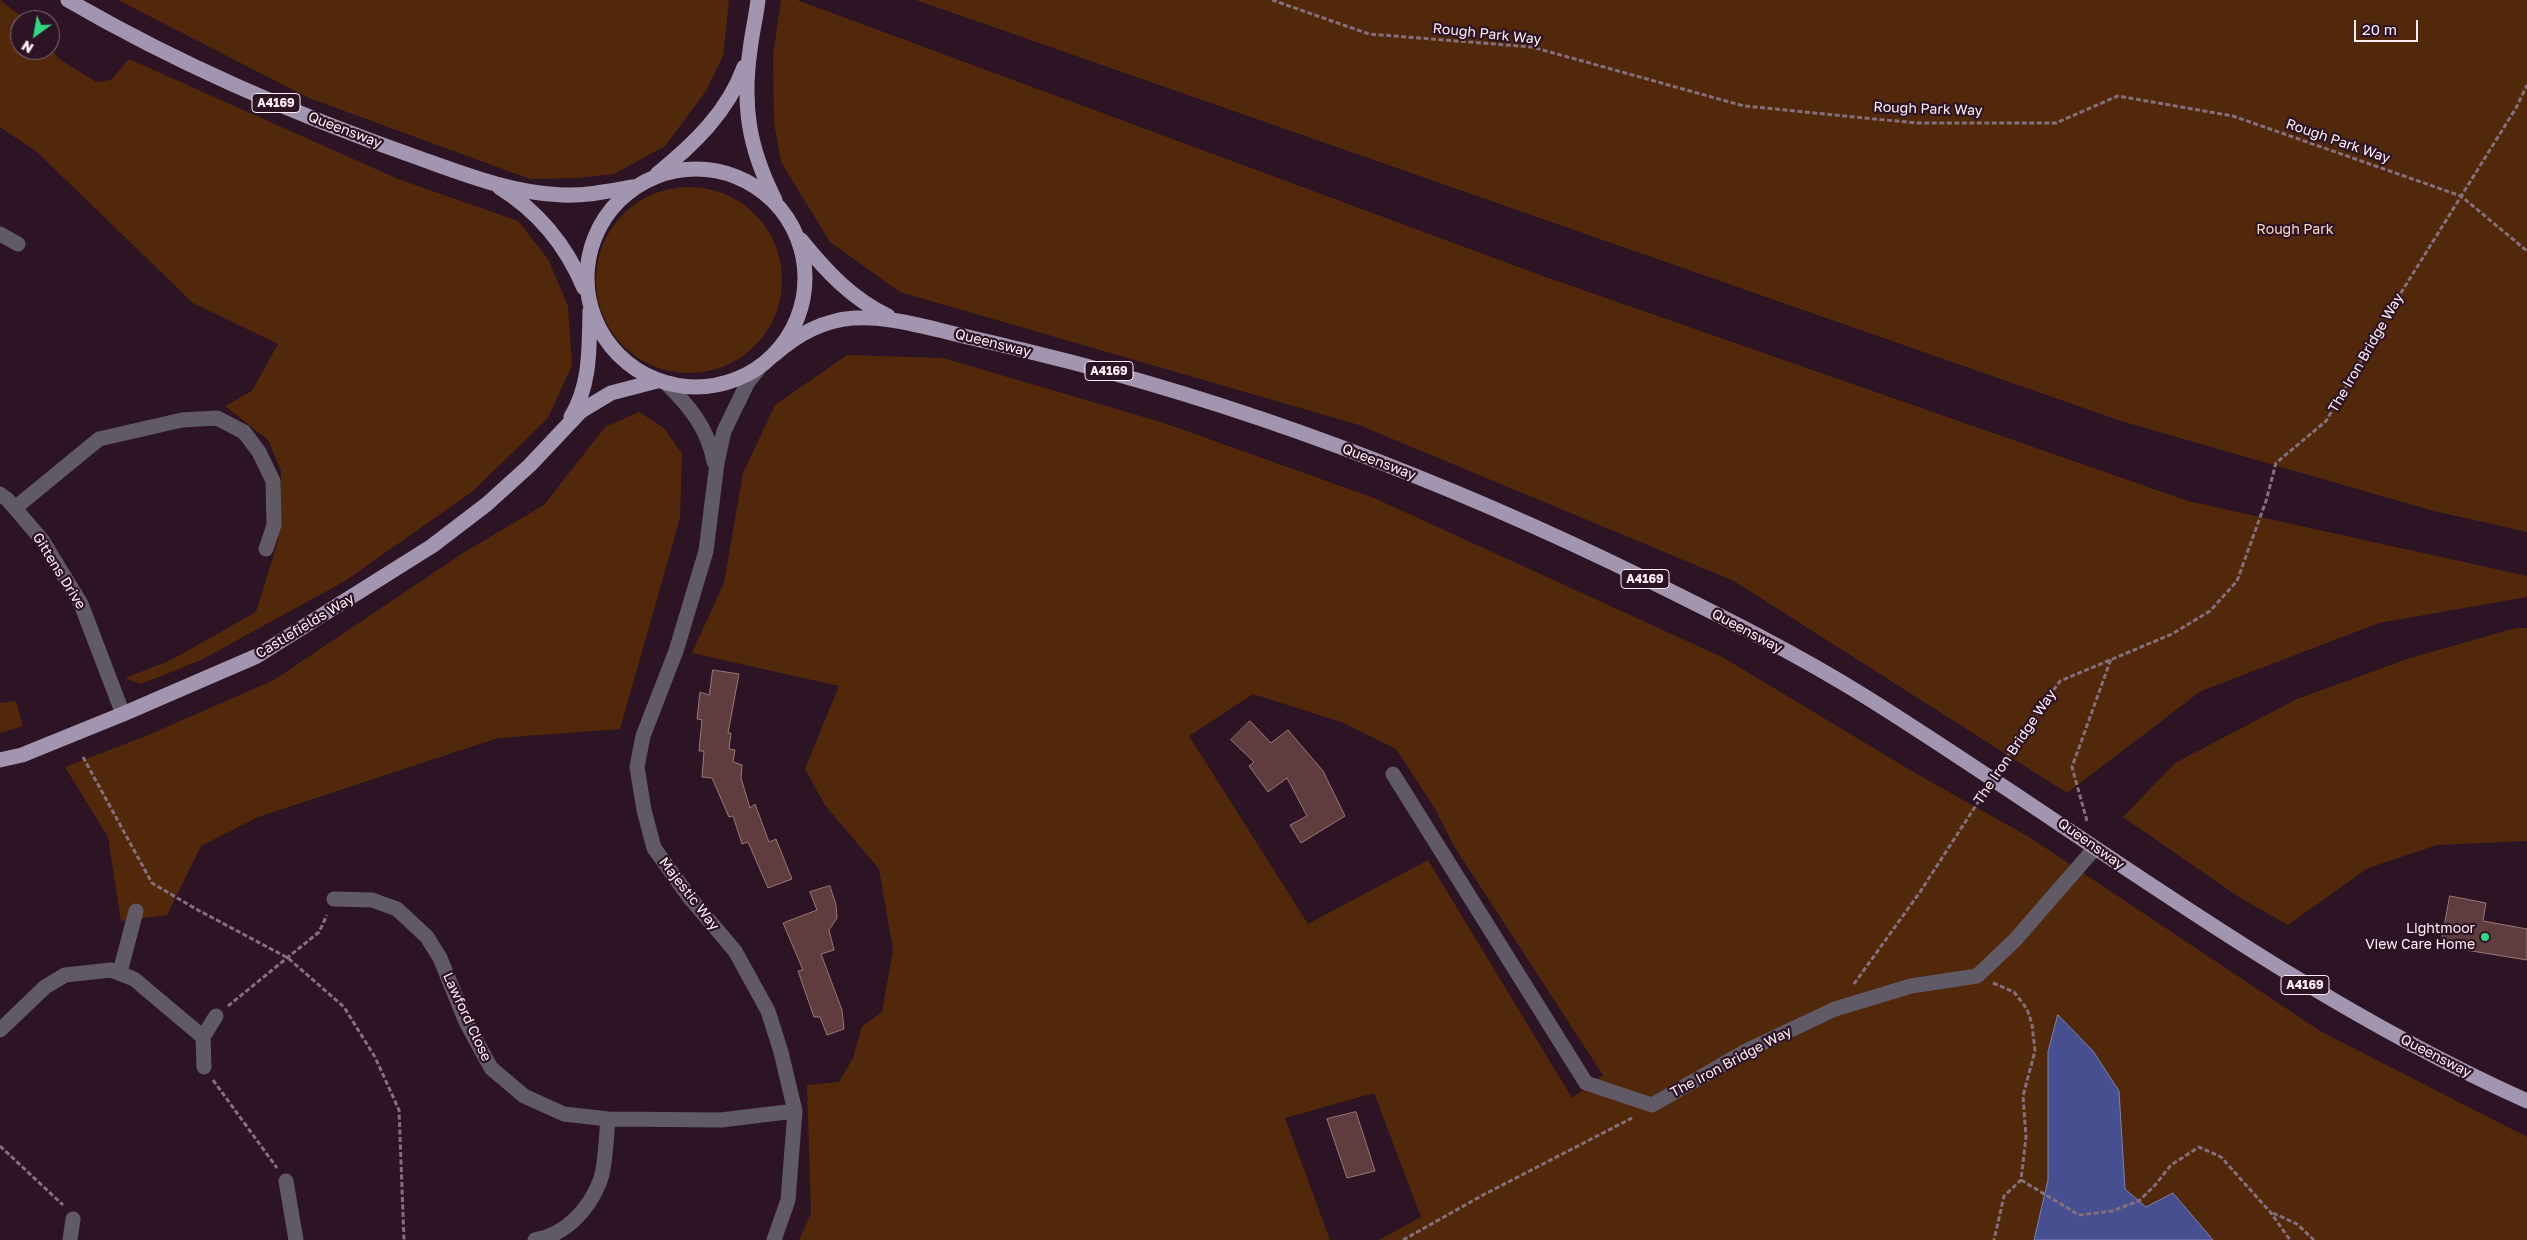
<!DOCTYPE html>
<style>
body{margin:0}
#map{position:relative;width:2527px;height:1240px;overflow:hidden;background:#2d1424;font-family:"Golos Text",sans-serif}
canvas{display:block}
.north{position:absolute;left:10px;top:10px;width:50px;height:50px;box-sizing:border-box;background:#2d1424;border:1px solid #816c78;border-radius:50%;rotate:212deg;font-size:14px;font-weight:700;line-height:20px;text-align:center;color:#feeff7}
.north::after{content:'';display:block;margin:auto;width:18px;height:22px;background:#31d882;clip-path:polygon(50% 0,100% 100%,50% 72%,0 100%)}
.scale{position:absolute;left:2354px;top:20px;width:64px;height:22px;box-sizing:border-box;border:2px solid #feeff7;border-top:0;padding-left:6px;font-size:15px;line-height:18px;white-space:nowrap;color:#feeff7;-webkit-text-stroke:4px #2d1424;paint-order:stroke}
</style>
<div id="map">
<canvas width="2527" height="1240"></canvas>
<div class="north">N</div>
<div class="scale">20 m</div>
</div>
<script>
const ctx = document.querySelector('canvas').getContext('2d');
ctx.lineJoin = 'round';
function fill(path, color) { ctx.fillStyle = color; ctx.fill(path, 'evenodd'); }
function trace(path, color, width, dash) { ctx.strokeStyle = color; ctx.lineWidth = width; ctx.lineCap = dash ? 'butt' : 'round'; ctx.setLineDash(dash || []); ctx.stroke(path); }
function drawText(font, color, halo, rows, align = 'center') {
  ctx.font = font + ' "Golos Text",sans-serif'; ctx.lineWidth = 4.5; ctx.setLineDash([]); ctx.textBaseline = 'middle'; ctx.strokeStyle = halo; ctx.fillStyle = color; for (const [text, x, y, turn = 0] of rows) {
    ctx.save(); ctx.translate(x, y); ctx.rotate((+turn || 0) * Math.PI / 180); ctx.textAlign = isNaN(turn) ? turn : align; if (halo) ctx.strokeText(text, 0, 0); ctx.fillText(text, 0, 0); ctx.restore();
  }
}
const green = new Path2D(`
 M0,0L26,20H20V50H50V47L59,59L96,82L111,80L129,59L398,179L518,221L548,259L568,306L572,365L548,418L473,491L345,581L201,660L141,684L125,678L171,660L256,612L278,541L281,471L268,440L225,406L252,391L278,344L193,303L37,152L0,127Z
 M118,0H729L723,56L706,91L665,146L614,174L577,178L530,179L309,98Z
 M781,0H797L1540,275L2188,501L2527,576V597L2379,623L2201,691L2067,793L1734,581L1359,425L900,292L830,242L781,162L774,122L773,56Z
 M916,0H2527V532L2434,511L2121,421Z
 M596 280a93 93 0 1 1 186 0a93 93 0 1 1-186 0Z
 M847,355L943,358L1164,423L1374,498L1724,658L1915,773L2029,837L2320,1031L2527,1137V1240H1379L1421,1217L1374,1093L1285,1118L1330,1240H799L811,1213L807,1085L839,1082L853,1058L862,1026L882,1012L893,950L879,869L825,805L805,769L839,686L692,653L724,583L743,473L775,405ZM1253,694L1341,722L1396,749L1434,807L1454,846L1603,1075L1572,1098L1428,860L1308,924L1189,736Z
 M639,412L664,428L682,454L680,518L620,729L498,738L258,817L201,846L167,915L121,921L108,837L65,767L146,736L274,680L463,553L544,505L605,427Z
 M2516,628H2527V841L2437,845L2368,868L2288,925L2239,897L2123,817L2175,763L2297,699L2410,658Z
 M16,701L23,726L0,733V703Z`);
const water = new Path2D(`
 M2058,1015L2093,1051L2119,1091L2125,1189L2146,1207L2173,1193L2213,1240H2034L2048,1180V1052Z`);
const building = new Path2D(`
 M713,670L739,674L728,733H731L729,749L735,750L733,762L742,765L741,778L750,808L755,804L769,842L776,839L792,879L768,888L748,842L742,844L733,816L729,817L712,778L702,777L704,751H699L702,720L697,719L700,692L709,695Z
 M1250,721L1271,743L1288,730L1323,771L1345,816L1301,843L1290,825L1307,816L1287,778L1268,792L1249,766L1254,762L1231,740Z
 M830,886L836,905L837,918L829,930L834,950L821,954L842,1010L844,1029L827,1035L820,1017H814L798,971L803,970L783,923L817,910L810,892Z
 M2450,896L2486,903L2483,921L2527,929V960L2441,946Z
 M1356,1112L1375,1171L1347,1178L1327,1119Z`);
const path = new Path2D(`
 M1272,0L1369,34L1532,47L1744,106L1916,123H2056L2118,96L2233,116L2461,196L2527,251
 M83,757L152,883L196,909L288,958L344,1007L375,1057L399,1110L404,1240
 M2002,764L2060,681L2172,634L2210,611L2237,581L2266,501L2276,463L2326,421L2394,304L2516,108L2527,85
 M2087,821L2072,767L2111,659
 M1993,983L2014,992L2027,1009L2032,1024L2035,1051L2023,1096L2026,1137L2021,1180L2004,1196L1994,1240
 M1854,984L1920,892L1984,793
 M228,1006L319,932L327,915
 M213,1080L277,1168
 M0,1146L63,1205
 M2021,1180L2079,1215L2112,1211L2139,1201L2156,1184L2171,1165L2199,1147L2221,1157L2271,1213L2290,1240
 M2273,1213L2297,1224L2314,1240
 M1403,1240L1483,1195L1632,1118`);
const minor = new Path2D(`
 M0,234L18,244
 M759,368L748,382L724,431L717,463L706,551L676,651L643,736L637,767L644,810L654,848L690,898L735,951L768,1011L781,1052L795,1111L788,1200L774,1240
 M667,384C691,408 708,429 714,462
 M0,494L7,499L42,540L81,604L123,714
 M15,508L99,439L182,420L217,418L244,432L259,452L273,481L274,525L266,549
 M1393,774L1586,1083L1652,1105L1748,1050L1835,1009L1911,986L1977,976L2015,940L2095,848
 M334,899L372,900L397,909L427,937L440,958L466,1022L491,1068L524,1096L564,1114L608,1119L721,1120L795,1111
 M120,972L136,911
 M0,1030L45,987L65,975L111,970L134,979L203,1037L216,1016
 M203,1037L204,1067
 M286,1181L296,1240
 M70,1240L73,1219
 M535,1240C565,1235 589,1210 600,1181C606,1165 606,1137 608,1119`);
const major = new Path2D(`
 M68,0C178,64 296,115 416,157C464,174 511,193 562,195C586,196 610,191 633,187
 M758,0C756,17 752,33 750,50C742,107 749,148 775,200
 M587 278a109 109 0 1 1 218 0a109 109 0 1 1-218 0Z
 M657,174C693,145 728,112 744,67
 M499,187C538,211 566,245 584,288
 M801,240C826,271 852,299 888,316
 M774,355C829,306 873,314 939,330C971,338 1003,345 1035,353C1246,404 1455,485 1650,581C1723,617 1797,654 1866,697C2085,834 2290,995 2527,1101
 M571,417C591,384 589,347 590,311
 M0,760L22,755L123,714L257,656L432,546L487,504L530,465L581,411L611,393L657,381`);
const markers = [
 [2485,937,5,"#31d882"]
];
const shields = [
 [276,103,48],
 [1109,371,48],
 [1645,579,48],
 [2305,985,48]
];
const shieldNames = [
 ["A4169",276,103],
 ["A4169",1109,371],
 ["A4169",1645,579],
 ["A4169",2305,985]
];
const streetNames = [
 ["Rough Park Way",1487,34,6],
 ["Rough Park Way",1928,109,2],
 ["Queensway",345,130,21],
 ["Rough Park Way",2338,141,19],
 ["Queensway",993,343,14],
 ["The Iron Bridge Way",2366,353,-60],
 ["Queensway",1379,462,21],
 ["Gittens Drive",59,571,58],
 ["Castlefields Way",305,626,-31],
 ["Queensway",1747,631,28],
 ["The Iron Bridge Way",2015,747,-56],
 ["Queensway",2091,844,35],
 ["Majestic Way",689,894,52],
 ["Lawford Close",467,1017,65],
 ["Queensway",2436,1056,27],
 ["The Iron Bridge Way",1731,1062,-28]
];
const parkNames = [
 ["Rough Park",2295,230]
];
const poiNames = [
 ["Lightmoor",2475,929],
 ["View Care Home",2475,945]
];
fill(green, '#52280b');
fill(water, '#465090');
trace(water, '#7d80af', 1);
fill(building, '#5f3d3e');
trace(building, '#9b7676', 1);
trace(path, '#846f7c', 3, [5, 2.5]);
trace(minor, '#605966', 15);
trace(major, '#a295af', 15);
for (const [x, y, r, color] of markers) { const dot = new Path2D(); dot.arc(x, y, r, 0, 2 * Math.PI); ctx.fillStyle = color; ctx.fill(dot); trace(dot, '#2d1424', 2); }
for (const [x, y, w] of shields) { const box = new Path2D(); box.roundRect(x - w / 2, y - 9.5, w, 19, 4); ctx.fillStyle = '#2d1424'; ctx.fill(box); trace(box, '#feeff7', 1); }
drawText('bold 12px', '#feeff7', null, shieldNames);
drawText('14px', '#feeff7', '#2d1424', streetNames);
drawText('14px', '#fed7c0', '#2d1424', parkNames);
drawText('14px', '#feeff7', '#2d1424', poiNames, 'right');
</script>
